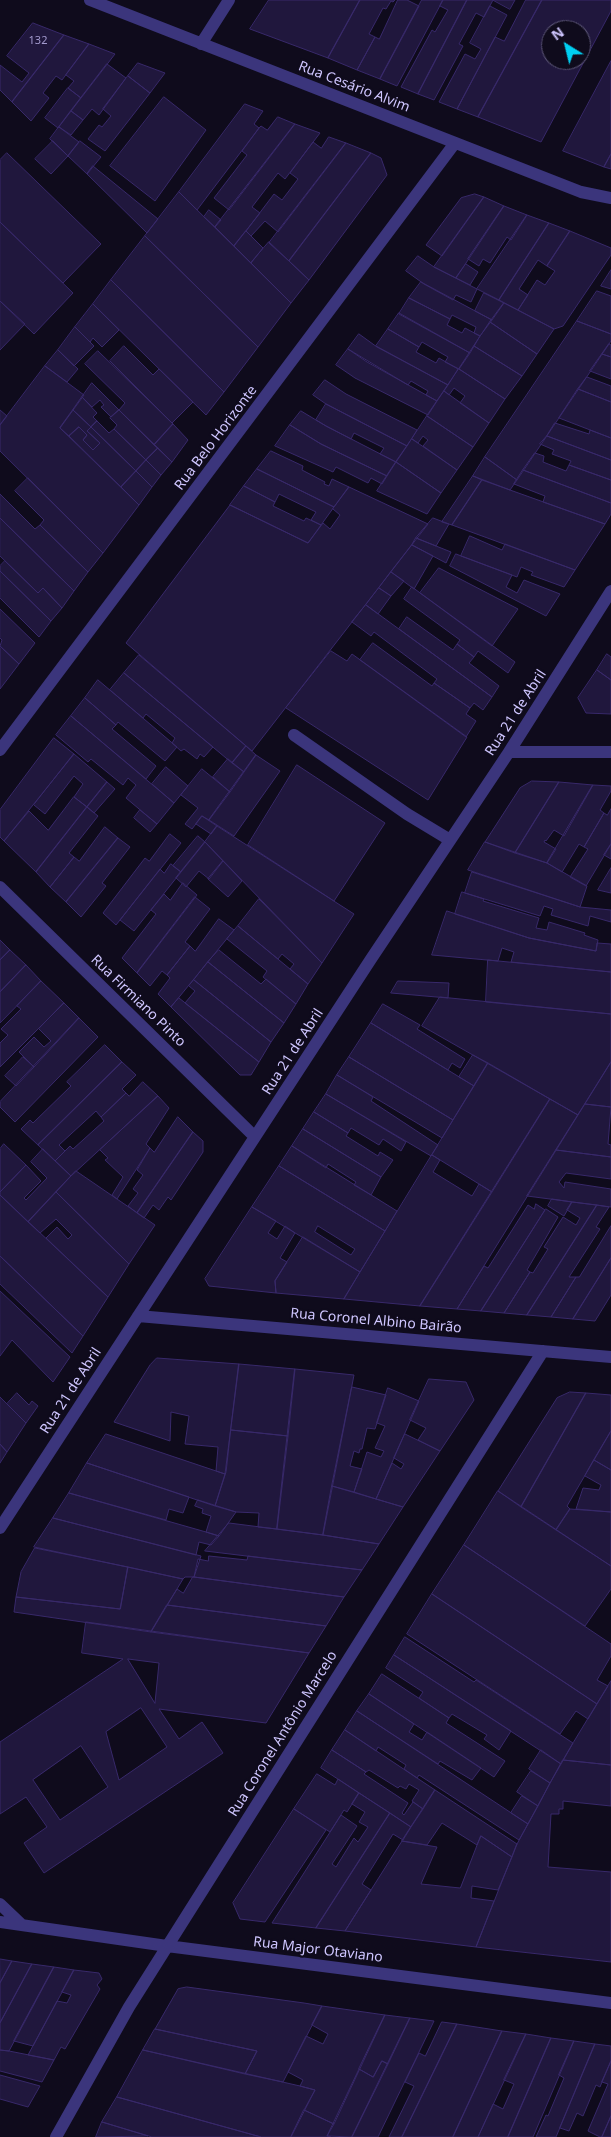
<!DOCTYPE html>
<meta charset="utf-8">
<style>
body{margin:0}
#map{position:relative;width:611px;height:2137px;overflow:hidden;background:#0f0b1c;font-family:"Noto Sans",sans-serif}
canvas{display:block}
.north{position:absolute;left:541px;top:20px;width:50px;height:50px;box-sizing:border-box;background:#0f0b1c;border:1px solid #5c5677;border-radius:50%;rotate:324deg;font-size:14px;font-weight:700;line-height:20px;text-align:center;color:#cfc6ff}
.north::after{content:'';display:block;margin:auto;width:18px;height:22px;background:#00cff1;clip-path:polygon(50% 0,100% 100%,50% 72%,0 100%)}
</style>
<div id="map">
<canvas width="611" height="2137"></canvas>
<div class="north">N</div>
</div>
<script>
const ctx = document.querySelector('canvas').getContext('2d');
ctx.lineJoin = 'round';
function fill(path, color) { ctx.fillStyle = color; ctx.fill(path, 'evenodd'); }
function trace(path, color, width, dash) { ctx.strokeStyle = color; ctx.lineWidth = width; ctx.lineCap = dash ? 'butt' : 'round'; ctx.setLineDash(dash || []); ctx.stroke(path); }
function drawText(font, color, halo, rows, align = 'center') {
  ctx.font = font + ' "Noto Sans",sans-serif'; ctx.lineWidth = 4.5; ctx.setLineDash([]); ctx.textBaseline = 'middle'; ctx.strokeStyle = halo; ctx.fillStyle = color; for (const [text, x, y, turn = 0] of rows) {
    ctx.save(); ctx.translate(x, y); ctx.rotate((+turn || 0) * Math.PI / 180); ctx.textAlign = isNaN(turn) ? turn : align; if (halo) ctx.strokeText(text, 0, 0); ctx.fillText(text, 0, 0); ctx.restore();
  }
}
const building = new Path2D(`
 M269,0H360L328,58L250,29Z
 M360,0H395L393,2L391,1L386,9L383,8L369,34L375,37L357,70L328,58Z
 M398,0H407L419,6L380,79L357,70L375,37L379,39Z
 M422,0H443L397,86L380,79Z
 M443,0H467L418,94L401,87L432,30L435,32L448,10L440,6Z
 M467,0H493L484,17L476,13L459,44L463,46L434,100L418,94Z
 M493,0H515L510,9Z
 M526,0H542L478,117L457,109L495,37L504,41Z
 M542,0H611V11L541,142L478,117ZM551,30H581V60H551Z
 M490,6L507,15L457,109L439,102L465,54L475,59L481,49L470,43Z
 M33,23L64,35L12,102L0,90V65L22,82L29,73L7,56Z
 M64,35L89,44L62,80L56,76L43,93L49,98L31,121L12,102Z
 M89,44L115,54L81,98L68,88L74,81L66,75Z
 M611,61V154L604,167L563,151Z
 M138,63L165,73L150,93L128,76Z
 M107,64L126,78L99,115L92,109L83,120L71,111Z
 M128,76L150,93L105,151L88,139L99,125L102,127L111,116L103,109Z
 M68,88L81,98L58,128L45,118Z
 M164,97L206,130L155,201L110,166Z
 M245,104L263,111L254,124L259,128L197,210L179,192Z
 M71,111L83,120L71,135L59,127Z
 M278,117L295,124L229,210L214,198L247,155L242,151L259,128L261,126L267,130Z
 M295,124L320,133L285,179L278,173L252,207L260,213L234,246L215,227Z
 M59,127L79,142L68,156L50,139Z
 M329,137L346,143L278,232L265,221L251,236L246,231L274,194L282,200L298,179L290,173L313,142L321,148Z
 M53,141L68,156L51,174L35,159Z
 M80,141L101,157L87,174L68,156Z
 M346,143L371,153L289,261L269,243Z
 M7,153L101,244L63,283L0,222V160Z
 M371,153L381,158L387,175L309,280L289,261Z
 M611,154V169L604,167Z
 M93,166L158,219L147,233L87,174Z
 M179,192L291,303L258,347L145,236Z
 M475,194L484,197L442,256L426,245L461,198Z
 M484,197L504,206L456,278L434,267Z
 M504,206L527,215L511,240L507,237L490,263L483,259L479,266L468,259Z
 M209,210L221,220L215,227L204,217Z
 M527,215L549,223L499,300L477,289Z
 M0,222L73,293L34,334L0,301Z
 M549,223L570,231L547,266L538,260L519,289L528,295L518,310L499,300Z
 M246,231L263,248L251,263L234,246Z
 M570,231L611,248V255L563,326L554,329L518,310L537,280L545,285L555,271L547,266Z
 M145,236L258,347L224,392L111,280Z
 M269,242L309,280L291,303L251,263Z
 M418,256L434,267L477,289L471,302L456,295L453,300L424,284L406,271Z
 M466,264L478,272L470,285L456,278Z
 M611,270V289L601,286Z
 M111,280L224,392L206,415L93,304Z
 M421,282L492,320L480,336L474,333L476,327L452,315L450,319L409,298Z
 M597,291L611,296V334L577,321Z
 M484,293L504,303L492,320L475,311Z
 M409,298L450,319L447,325L462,333L465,328L480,336L470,353L399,314Z
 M0,301L25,324L0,350Z
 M504,303L554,329L537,354L490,322Z
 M93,304L119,330L102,347L93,338L90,342L75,327Z
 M399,313L470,353L459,369L445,362L448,357L422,342L419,347L388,329Z
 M577,321L611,334V341L517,480L485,457Z
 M490,322L537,354L522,376L474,346Z
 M75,327L94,346L74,366L58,350Z
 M388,329L419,347L416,352L436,363L439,358L458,369L448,385L376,346Z
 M359,334L377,347L448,385L437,401L426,395L428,391L411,381L408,385L348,349Z
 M609,344L611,345V357L602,354Z
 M124,346L153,375L159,369L193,402L172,423L110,361Z
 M474,346L522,376L505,399L459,369Z
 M348,349L367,362L437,401L428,415L355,378L336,365Z
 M58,350L78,369L67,382L45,366Z
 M98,351L173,424L154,445L119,410L125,403L85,364Z
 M602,354L611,357V379L590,371Z
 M45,366L84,395L60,428L139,505L103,553L0,451V425Z
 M459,369L505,399L489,423L460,403L465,396L454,388L449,395L444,391Z
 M587,377L611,386V402L578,389Z
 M325,380L346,394L417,430L407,446L326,404L313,395Z
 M92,383L119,410L111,417L101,407L104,405L100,400L92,407L82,397Z
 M578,389L611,402V438L559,418Z
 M444,391L489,423L473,447L427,416Z
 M82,397L97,413L93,417L97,421L91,427L73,410Z
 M326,404L407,446L396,462L380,454L384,448L354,433L351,439L326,426L316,420Z
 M0,410L7,416L0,425Z
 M73,410L91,427L87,431L100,443L93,450L83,440L87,435L79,427L69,436L60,428Z
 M119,410L158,448L146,460L114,429L117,425L110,418Z
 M301,411L326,426L396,462L387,476L321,444L290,425Z
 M427,416L473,447L457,470L423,446L428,440L423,436L418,443L412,439Z
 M97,421L109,433L114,429L146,460L136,471L91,427Z
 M555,423L589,434L590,430L611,438V460L547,436Z
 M173,424L188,440L172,462L154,445Z
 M290,425L321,444L387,476L382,484L371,478L368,483L336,467L333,472L275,446Z
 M79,427L87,435L83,440L93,450L100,443L87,431L91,427L136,471L121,487L69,436Z
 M547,436L611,460V480L569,465L571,461L552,454L554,450L540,444Z
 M412,439L457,470L441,493L396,462Z
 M158,448L172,462L161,475L146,460Z
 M271,451L303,466L302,470L325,482L324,484L329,486L332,479L349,487L334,507L257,469Z
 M535,453L544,456L543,462L566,471L569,465L611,480V503L523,470Z
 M485,457L517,480L510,490L473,476Z
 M146,460L161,475L152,487L136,471Z
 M396,462L441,493L427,514L377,491Z
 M257,469L334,507L321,525L311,520L316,512L279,494L275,502L244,486Z
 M523,470L611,503V514L605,524L543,502L545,496L514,484Z
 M136,471L152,487L139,505L121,487Z
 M473,476L482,480L452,525L442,522Z
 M28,478L103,553L88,572L40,525L44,520L15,491Z
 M482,480L510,490L605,524L575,570L452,525Z
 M244,486L275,502L273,506L304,521L306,518L321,525L308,543L230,505Z
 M349,487L428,524L252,751L126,643L230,505L308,543L323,523L330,529L340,515L333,509Z
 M0,494L35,529L40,525L88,572L74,591L0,518Z
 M0,518L74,591L62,608L43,588L38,593L0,556Z
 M433,518L449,524L436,546L416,538Z
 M470,536L502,550L505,544L575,570L564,587L531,575L533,572L521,567L517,577L461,556Z
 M416,538L451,552L446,563L412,545Z
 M412,545L433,556L414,589L391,572Z
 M456,554L512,575L506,587L517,593L524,580L560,594L546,616L450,566Z
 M5,561L38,593L43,588L62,608L51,621L0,571V566Z
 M439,568L518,609L492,646L420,593Z
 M0,571L51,621L39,637L0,598Z
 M391,572L404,581L391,596L379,588Z
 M412,587L515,662L508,673L478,651L474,657L457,644L460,640L404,599Z
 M379,588L391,596L378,614L366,605Z
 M366,605L492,697L483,710L474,703L470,708L434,683L437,679L374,632L371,636L352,622Z
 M0,609L35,643L19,664L0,646L2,640L0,638Z
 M407,617L453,650L457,644L474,657L469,663L499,686L492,697L399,629Z
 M373,643L432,686L434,683L470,708L466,714L476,721L466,737L360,660Z
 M1,647L19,664L0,689V648Z
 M331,651L347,661L352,654L467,737L428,800L286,708Z
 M607,654L611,657V680L597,670Z
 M139,655L246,746L232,763L124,673Z
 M597,670L611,680V714L586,713L578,698Z
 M124,673L213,747L204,757L200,754L197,759L184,749L181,751L172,743L175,738L146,714L143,718L110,690Z
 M98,680L177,747L165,761L118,722L116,725L85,698Z
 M85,698L116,725L112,729L156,766L146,779L71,716Z
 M71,716L174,803L157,824L126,798L136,785L128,778L123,785L91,759L88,762L56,735Z
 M54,738L74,754L4,841L0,837V810Z
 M246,746L256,755L244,772L232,763Z
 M74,754L107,782L87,807L74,797L83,784L74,776L45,814L34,805Z
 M256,755L280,771L234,836L209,820Z
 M228,759L244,772L230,792L213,777Z
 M297,765L385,823L334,901L248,845Z
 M166,767L188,786L174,803L152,784Z
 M202,769L230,792L209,820L202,816L192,829L185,824L198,808L181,795Z
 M532,781L559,782L515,853L485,842L520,788Z
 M107,782L115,789L94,813L87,807Z
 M559,782L593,785L564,836L554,830L546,841L545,840L544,842L556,849L547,863L515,853Z
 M593,785L611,786V791L600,810L604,813L584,847L579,844L562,872L547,863Z
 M74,797L87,807L36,872L4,841L29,811L48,830Z
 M87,807L98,816L69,853L74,857L50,887L36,872Z
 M611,809V844L586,886L570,877L588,849L584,847L604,813L607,815Z
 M140,810L157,824L150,832L134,818Z
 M202,816L217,826L211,834L196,824Z
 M217,826L354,914L322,963L205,842Z
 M105,827L118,838L66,902L50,887L74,857L79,861Z
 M170,834L181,843L116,925L103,913L145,858L149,861Z
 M198,836L205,842L181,872L173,866Z
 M118,838L130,847L102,883L106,886L81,917L66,902Z
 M205,842L223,861L209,879L199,871L186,887L176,878Z
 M485,842L547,863L587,886L580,907L468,870Z
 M611,844V859L604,855Z
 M223,861L242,881L228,897L208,879Z
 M171,864L181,872L134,931L120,920L160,869L164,873Z
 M611,868V893L598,890Z
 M472,872L580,907L611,910V922L590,916L588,926L551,915L553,909L544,906L540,916L465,893Z
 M183,883L197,895L137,973L122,958L156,914L151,910L164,894L170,900Z
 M462,892L484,899L483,901L539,918L536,928L547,930L549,922L585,933L584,935L598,940L596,951L529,938L455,914Z
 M195,897L210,909L185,942L190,946L167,975L162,971L150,986L137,973Z
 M259,899L322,963L308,984L290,969L294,964L282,954L278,959L238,926Z
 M447,911L529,938L596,951L597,943L611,944V972L511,962L514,952L502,948L498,961L432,955Z
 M219,919L234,930L171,1007L158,994L170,978L167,975L190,946L195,951Z
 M238,926L308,984L296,1004L263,977L267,971L227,939Z
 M0,940L10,950L0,960Z
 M10,950L26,965L0,992V960Z
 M219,950L261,984L266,979L296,1004L284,1023L208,962Z
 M488,960L611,972V1014L486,1002Z
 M208,962L284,1023L271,1042L194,980Z
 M26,965L41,981L0,1023V992Z
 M194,980L271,1042L259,1062L185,1003L195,991L189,986Z
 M41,981L64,1003L0,1067V1043L8,1035L1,1029L21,1009L17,1006Z
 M398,981L449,983L448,998L391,993Z
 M440,997L611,1014V1062L578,1115L422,1026Z
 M179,998L259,1062L251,1075H240L171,1007Z
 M64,1003L79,1018L34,1067L19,1052L34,1037L44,1047L51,1041L39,1029Z
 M383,1004L420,1025L417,1029L465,1059L460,1068L452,1063L448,1070L371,1023Z
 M79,1018L98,1037L15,1122L0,1107V1102Z
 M371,1023L474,1086L453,1120L349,1057Z
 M105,1045L122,1062L38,1145L21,1129L30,1120L33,1123L71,1086L67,1082Z
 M473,1055L488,1063L474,1086L459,1077Z
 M23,1057L34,1067L16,1086L5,1076Z
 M349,1057L453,1120L442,1138L337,1075Z
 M122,1062L136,1075L122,1089L126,1093L101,1117L96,1111L59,1145L65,1151L55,1161L38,1145Z
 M611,1062V1107L585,1104Z
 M488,1063L550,1099L492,1192L432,1155Z
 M337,1075L373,1097L371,1101L438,1145L431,1156L326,1094Z
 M143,1082L158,1096L71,1176L55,1161L70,1146L73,1149L104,1121L101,1117L126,1093L129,1096Z
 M326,1094L406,1142L401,1151L383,1139L379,1145L351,1128L348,1133L314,1112Z
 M158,1096L169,1108L146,1144L150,1148L117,1199L112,1195L123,1177L105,1160L108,1158L100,1150Z
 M550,1099L578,1115L457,1309L420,1306Z
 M585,1104L611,1107L608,1144L611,1145V1157L556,1150Z
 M314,1112L348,1133L346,1136L378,1156L380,1152L393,1160L381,1177L303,1129Z
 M178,1117L193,1132L137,1213L128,1206L138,1193L133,1189L143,1175L137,1170L150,1148L154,1152Z
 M303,1129L381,1177L371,1195L354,1185L356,1182L328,1164L326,1168L292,1146Z
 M193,1132L203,1141V1152L171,1200L168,1197L159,1210L153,1205L144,1218L137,1213Z
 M4,1144L26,1165L0,1192V1149Z
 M292,1146L397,1211L385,1231L279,1166Z
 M43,1149L71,1176L28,1222L0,1195V1192L26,1165L41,1181L24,1198L26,1200L47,1178L31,1162Z
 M556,1150L611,1157V1179L566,1173L559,1182L564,1188L565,1182L611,1189V1207L527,1196Z
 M432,1155L440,1160L433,1172L472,1196L479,1184L492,1192L420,1306L344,1299Z
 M279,1166L385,1231L360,1272L252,1207ZM318,1226L355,1249L351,1255L315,1232Z
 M76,1171L155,1225L129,1264L56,1192Z
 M56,1192L129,1264L108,1297L46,1238L57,1227L68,1239L72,1235L56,1219L40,1233L28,1222Z
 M0,1195L108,1297L83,1336L0,1256Z
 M552,1199L572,1202L564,1216L548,1206Z
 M572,1202L597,1205L527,1315L504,1313L530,1272L533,1273L548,1249L544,1247L563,1217L576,1225L580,1218L567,1210Z
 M536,1204L545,1210L481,1311L457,1309L484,1266L488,1268L528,1205L534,1209Z
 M597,1205L609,1207L596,1227L600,1229L569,1277H576L551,1317L527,1315Z
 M252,1207L276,1221L268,1233L277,1239L285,1226L295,1233L280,1258L287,1262L275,1281L276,1293L209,1286L205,1279Z
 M546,1209L558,1217L527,1270L530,1272L504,1313L481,1311Z
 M611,1226V1258L573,1319L551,1317L576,1277H579Z
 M303,1237L360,1272L344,1299L276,1293L275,1281Z
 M0,1256L83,1336L72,1353L0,1284Z
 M611,1258V1295L595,1321L573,1319Z
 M0,1291L70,1357L53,1382L12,1340L0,1356Z
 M157,1358L239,1364L225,1474L216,1471L218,1447L185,1444L189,1416L171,1412L170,1441L114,1422L150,1365Z
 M239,1364L295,1369L288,1436L231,1430Z
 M295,1369L354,1375L323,1535L277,1529Z
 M429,1379L466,1382L474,1400L440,1451L418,1440L426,1428L410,1420Z
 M352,1387L386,1395L375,1429L367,1428L362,1449H360L359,1453L354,1451L350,1466L362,1469L354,1492L332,1486Z
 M388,1388L419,1401L376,1499L354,1492L367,1452L381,1457L384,1451L375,1448L385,1426L377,1423Z
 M570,1392L586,1393L521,1507L498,1491L557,1398Z
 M17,1393L29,1405L32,1401L38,1406L26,1423L7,1404Z
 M586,1393L611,1395V1431L567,1506L570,1509L556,1530L521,1507Z
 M0,1397L26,1423L7,1452L0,1444Z
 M231,1430L288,1436L277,1529L258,1527L259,1513L236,1512L215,1506L226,1472Z
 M611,1431V1470L594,1460Z
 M106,1434L225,1474L215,1506L87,1463Z
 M405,1434L440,1451L403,1507L376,1499L392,1463L401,1469L404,1464L394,1458Z
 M0,1444L7,1452L0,1463Z
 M594,1460L611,1470V1512L576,1509L583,1488L599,1490L601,1485L585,1476Z
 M87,1463L189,1497L183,1513L169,1509L166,1520L69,1493Z
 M332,1486L376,1499L403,1507L379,1544L323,1535Z
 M498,1491L611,1566V1589L585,1626L464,1545Z
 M69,1493L206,1532L219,1536L211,1545L199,1542L196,1555L53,1518Z
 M198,1500L236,1512L219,1536L206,1532L211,1516L202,1513L203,1509L195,1506Z
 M570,1509L611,1512V1566L556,1530Z
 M53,1518L201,1556L194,1577H185L183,1579L34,1547Z
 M229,1523L323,1535L379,1544L362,1570L205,1551Z
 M464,1545L611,1644V1656L597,1680L608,1686L597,1704L432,1594Z
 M35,1548L128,1567L120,1609L16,1597L21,1572Z
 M209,1556L247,1560L248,1556L362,1570L344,1597L194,1577L198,1559L208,1561Z
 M128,1567L183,1579L151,1632L14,1612L16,1597L120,1609Z
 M193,1577H194L344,1597L326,1626L167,1605L177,1589L183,1593Z
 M432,1594L597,1704L588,1719L576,1711L560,1734L407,1634Z
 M167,1605L326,1626L309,1653L151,1632Z
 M86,1622L309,1653L266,1723L159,1709L179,1739L202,1722L223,1753L44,1873L24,1843L47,1827L26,1797L0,1814V1742L123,1659L82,1653ZM128,1659L159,1663L155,1703ZM141,1708L167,1747L119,1780L106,1732ZM81,1746L108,1787L60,1820L33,1780Z
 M405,1637L474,1682L476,1680L573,1743L561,1764L394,1655Z
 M394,1655L511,1731L499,1750L484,1739L487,1735L452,1714L449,1718L419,1698L423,1692L386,1668Z
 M382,1674L449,1718L446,1723L505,1761L494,1777L369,1694Z
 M611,1681V1765L563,1760L573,1743Z
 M369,1694L414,1724L409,1732L422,1740L427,1732L481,1768L472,1780L440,1761L438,1764L357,1711Z
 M357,1711L528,1824L519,1840L419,1775L417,1778L404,1769L406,1765L378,1747L376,1751L345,1730Z
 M345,1730L435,1790L423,1809L412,1801L419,1790L409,1784L406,1789L400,1786L398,1788L369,1770L366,1772L332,1750Z
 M332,1750L366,1772L364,1774L408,1803L402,1813L404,1815L413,1802L423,1809L411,1827L321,1768Z
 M541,1750L561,1764L550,1783L529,1769Z
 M563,1760L611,1765V1806L563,1801V1809H559V1814H551L548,1867L611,1872V1962L476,1947L516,1846Z
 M531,1771L550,1783L538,1806L517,1792Z
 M317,1774L335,1785L338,1779L359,1793L347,1812L344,1810L330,1832L294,1809Z
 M435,1790L517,1844L512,1857L481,1836L477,1845L442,1823L427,1845L402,1841Z
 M359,1793L390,1813L316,1928L272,1923L341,1815L357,1826L332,1864L336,1867L354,1838L358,1842L368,1827L359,1822L365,1812L352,1804Z
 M522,1796L538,1806L528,1824L511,1813Z
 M294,1809L326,1830L265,1922L240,1919L233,1903Z
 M390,1813L411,1827L403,1840L393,1834L362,1884L371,1890L345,1931L316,1928Z
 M481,1836L512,1857L498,1890L472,1886L471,1898L494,1901L476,1947L345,1931L402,1841L437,1847L421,1884L460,1888Z
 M0,1959L12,1961L0,1983Z
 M12,1961L32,1964L0,2023V1983Z
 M32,1964L54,1967L9,2051L0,2050V2023Z
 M54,1967L74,1970L33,2046L14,2041Z
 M74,1970L99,1973L102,1979L97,1985L100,1989L65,2049L61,2047L54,2060L28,2055L57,2001L67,2003L71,1995L62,1992Z
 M187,1987L304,2003L322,2006L283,2082L245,2074L257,2051L155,2029L178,1989Z
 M322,2006L385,2015L334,2124L304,2110L315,2090L300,2086L303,2080L288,2072L306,2036L323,2044L328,2034L312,2025Z
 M385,2015L410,2018L388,2064L382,2061L373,2077L359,2069Z
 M410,2018L434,2021L378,2137H352Z
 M442,2022L457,2024L402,2137H389L414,2086L405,2082L419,2053L425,2056Z
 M457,2024L502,2031L453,2137H402Z
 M155,2029L257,2051L245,2074L143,2050Z
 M502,2031L526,2034L478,2137H453Z
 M526,2034L551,2038L508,2137H478L493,2104L503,2109L514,2084L504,2080Z
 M551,2038L574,2041L533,2137H508Z
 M574,2041L595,2044L556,2137H536L546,2115L548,2116L564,2078L559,2075Z
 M595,2044L611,2046V2061L602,2082L600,2087L596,2085L583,2116L577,2113L569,2131L560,2128Z
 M0,2050L9,2051L54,2060L42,2082L0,2071Z
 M143,2050L300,2086L315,2090L291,2137H261L117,2097Z
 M382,2061L388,2064L352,2137L327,2136L359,2069L373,2077Z
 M611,2061V2116L602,2137H600L588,2131L608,2084L602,2082Z
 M0,2075L40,2086L28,2107L0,2099Z
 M117,2097L261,2137H152L102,2122Z
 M304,2110L334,2124L327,2136L331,2137H291Z
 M611,2116V2137H602Z
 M102,2122L148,2136L96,2137Z`);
const minor = new Path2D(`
 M90,0L581,192L611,198
 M201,44L229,0
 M294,735L407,814L450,840
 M0,750L455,143
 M509,752H611
 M0,887L255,1137
 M138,1316L611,1357
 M0,1528L371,959L509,752L611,591
 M0,1904L21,1924
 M0,1922L167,1946L611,2003
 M56,2137L129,2007L187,1915L543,1351`);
const numberNames = [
 ["132",38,41]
];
const streetNames = [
 ["Rua Cesário Alvim",354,87,21],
 ["Rua Belo Horizonte",216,438,-53],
 ["Rua 21 de Abril",516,713,-57],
 ["Rua Firmiano Pinto",138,1001,44],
 ["Rua 21 de Abril",293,1052,-57],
 ["Rua Coronel Albino Bairão",376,1321,5],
 ["Rua 21 de Abril",71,1391,-57],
 ["Rua Coronel Antônio Marcelo",283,1734,-58],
 ["Rua Major Otaviano",318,1950,7]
];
fill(building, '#20173d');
trace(building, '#38296a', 1);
trace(minor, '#3b357c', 12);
drawText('11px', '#a39ace', null, numberNames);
drawText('14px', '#cfc6ff', '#0f0b1c', streetNames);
</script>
